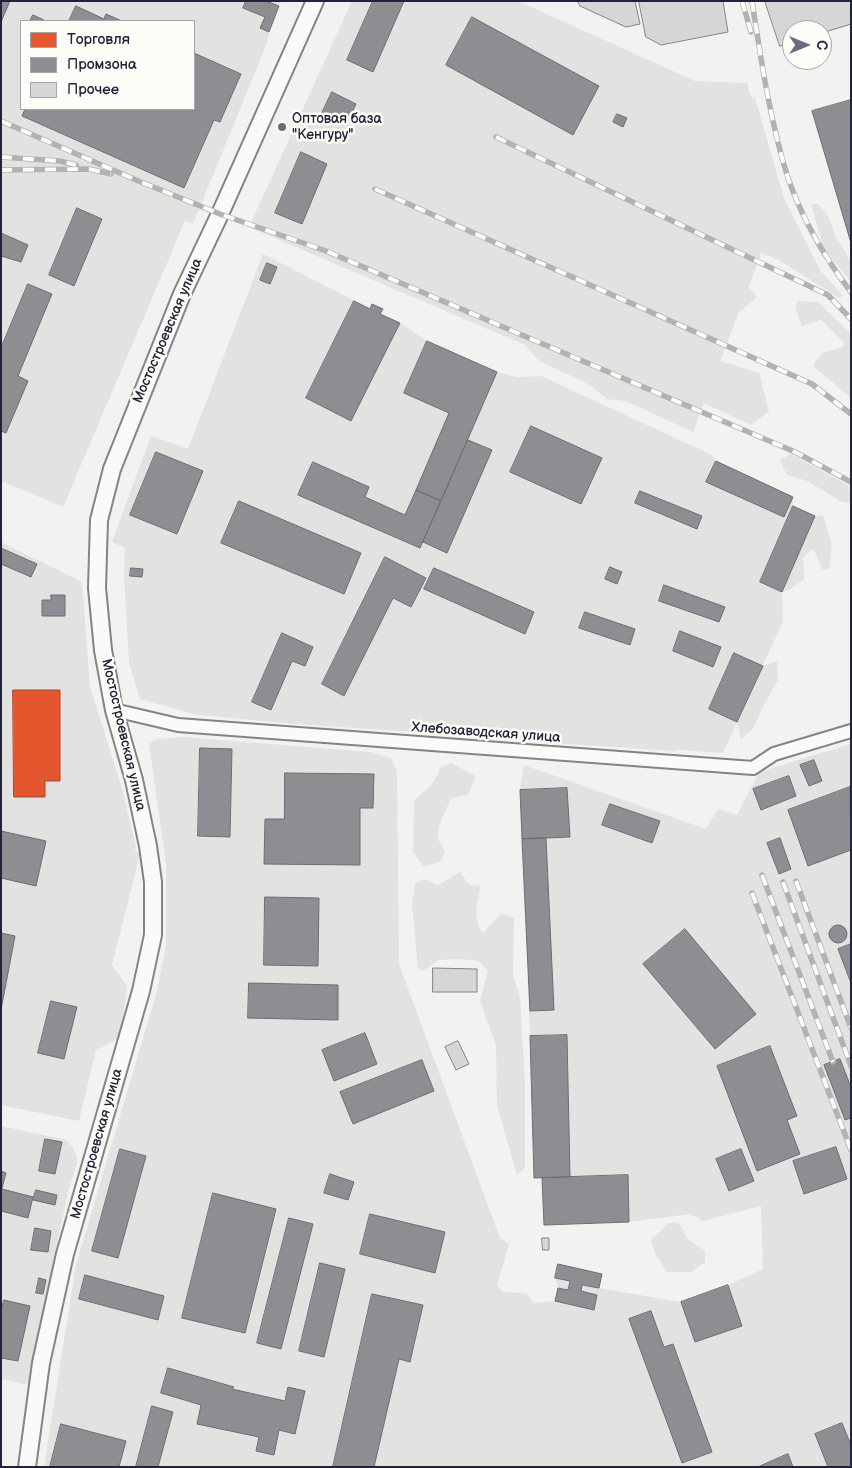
<!DOCTYPE html>
<meta charset="utf-8">
<style>
body{margin:0}
#map{position:relative;width:852px;height:1468px;overflow:hidden;background:#f3f2f0;font-family:"Balsamiq Sans",sans-serif}
canvas{display:block}
.frame{position:absolute;inset:0;border:2px solid #22223b;pointer-events:none}
.legend{position:absolute;left:20px;top:20px;width:175px;height:90px;box-sizing:border-box;background:#fdfcf7;border:1px solid #a5a5ac;margin:0;padding:6px 9px;list-style:none;font-size:15px;color:#22223b}
.legend li{display:flex;align-items:center;gap:10px;height:25px}
.legend b{width:25px;border:1px solid #a5a5ac}
.north{position:absolute;left:782px;top:20px;width:50px;height:50px;box-sizing:border-box;background:#fdfcf7;border:1px solid #a5a5ac;border-radius:50%;rotate:90deg;font-size:14px;font-weight:700;line-height:20px;text-align:center;color:#22223b}
.north::after{content:'';display:block;margin:auto;width:18px;height:22px;background:#6b6b7a;clip-path:polygon(50% 0,100% 100%,50% 72%,0 100%)}
</style>
<div id="map">
<canvas width="852" height="1468"></canvas>
<div class="frame"></div>
<ul class="legend">
<li><b style="height:14px;background:#e4572e"></b>Торговля</li>
<li><b style="height:14px;background:#8d8d92"></b>Промзона</li>
<li><b style="height:14px;background:#d7d6d6"></b>Прочее</li>
</ul>
<div class="north">С</div>
</div>
<script>
const ctx = document.querySelector('canvas').getContext('2d');
ctx.lineJoin = 'round';
function fill(path, color) { ctx.fillStyle = color; ctx.fill(path, 'evenodd'); }
function trace(path, color, width, dash) { ctx.strokeStyle = color; ctx.lineWidth = width; ctx.lineCap = dash ? 'butt' : 'round'; ctx.setLineDash(dash || []); ctx.stroke(path); }
function drawText(font, color, halo, rows, align = 'center') {
  ctx.font = font + ' "Balsamiq Sans",sans-serif'; ctx.lineWidth = 5; ctx.setLineDash([]); ctx.textBaseline = 'middle'; ctx.strokeStyle = halo; ctx.fillStyle = color; for (const [text, x, y, turn = 0] of rows) {
    ctx.save(); ctx.translate(x, y); ctx.rotate((+turn || 0) * Math.PI / 180); ctx.textAlign = isNaN(turn) ? turn : align; if (halo) ctx.strokeText(text, 0, 0); ctx.fillText(text, 0, 0); ctx.restore();
  }
}
const built = new Path2D(`
 M1,1H281L269,32L267,43L193,224L185,221L63,507L1,481ZM21,21H194V109H21Z
 M352,1H518L695,81L747,83L780,204L693,432L539,361L525,345L249,227Z
 M263,254L369,308L372,304L383,309L381,314L400,323L427,341L497,372L517,377L541,376L712,455L716,461L793,497V506L815,516L782,592L783,621L723,753L296,724L198,715L140,699L129,663L124,574L125,548L112,542L151,436L188,449Z
 M1,542L82,582L90,687L121,785L136,846L73,1110L1,1096Z
 M184,737L370,752L391,758L397,771L399,964L500,1238L509,1244L497,1285L502,1291L527,1294L534,1303L555,1301L558,1288L555,1278L558,1264L602,1274L599,1288L681,1302L728,1285L763,1269L761,1206L703,1221L690,1214L629,1222L544,1225L542,1178L530,1036L520,790L524,765L706,829L718,809L737,815L759,772L851,744V1467H44L76,1265L157,991L166,945V864L149,744L156,739Z
 M1,1126L67,1140L73,1148L78,1160L68,1192L44,1305L34,1380L24,1384L1,1379Z`);
const green = new Path2D(`
 M746,95L755,98L784,198L820,270L843,296L839,298L779,260L749,248L752,215L763,185L743,122Z
 M512,154L650,225C676,228 697,235 712,258L724,256L757,297L723,326L709,322L703,315L723,285L716,267L696,258L662,233L637,232L520,181L511,171L508,159Z
 M811,204H818L828,216L835,235L851,262V282L824,249Z
 M797,301L818,302L851,334V398L813,366L822,353L843,347L844,343L821,320L802,326L796,310Z
 M702,355L759,373L769,411L751,425L691,397Z
 M554,358H564L653,395V398L643,396L633,402L607,399L591,386L561,367Z
 M791,454L849,486L851,503L842,502L807,481L787,475L780,460Z
 M823,515L832,545L829,569L823,570L813,548L803,558L804,579L789,590L782,592L815,516Z
 M777,661L778,680L763,707L753,729L741,739L737,722L763,666Z
 M537,716H542L552,738L572,735L592,739L613,731L650,730L665,736L682,737L687,746L675,751L534,742L532,729Z
 M451,763L476,776L468,795L451,798L439,826L438,839L445,851L441,861L424,867L413,851L414,801L434,782L440,768Z
 M124,844L140,854L112,965L127,986L120,1038L96,1050L79,1121L1,1105V1064H3L11,1082L38,1075L57,1094C82,1084 75,1079 64,1059L77,1007L103,954L108,850Z
 M460,872L469,885L481,886C477,901 472,920 483,933L502,913L514,918L513,975L520,997L525,1083V1168L517,1175L497,1105L496,1045L480,1001L488,970L478,961L461,959L438,960L423,971L418,969L412,905L415,884L424,879L438,885Z
 M675,1222L679,1223L688,1239L705,1251V1262L691,1272H667L655,1253L651,1240L669,1223Z
 M408,1429H419L430,1444L427,1467H402V1449Z`);
const shops = new Path2D(`
 M13,690H60V781H45V797H14Z`);
const industry = new Path2D(`
 M1,1H10L1,22Z
 M246,1H266L279,6L269,32L260,28L265,17L243,8Z
 M373,1H404L373,72L347,60Z
 M76,6L104,19L106,14L122,21H69Z
 M33,15L44,20L43,21H30Z
 M472,17L599,86L573,135L446,65Z
 M194,53L241,74L220,122L214,120L184,188L22,116L25,109H194Z
 M332,92L356,104L346,125L322,113Z
 M851,100V243L812,111Z
 M617,114L627,118L623,127L613,122Z
 M301,152L327,164L302,224L275,213Z
 M77,208L102,219L74,286L49,275Z
 M1,233L28,245L21,262L1,256Z
 M267,263L277,267L270,284L260,280Z
 M28,284L52,294L18,376L28,381L6,433L1,431V348Z
 M354,301L370,309L372,304L383,309L380,314L400,323L351,421L306,398Z
 M427,341L497,372L441,501L416,490L449,413L404,393Z
 M531,426L602,458L581,504L510,472Z
 M468,440L492,450L447,553L423,542Z
 M156,452L203,471L177,534L130,515Z
 M716,461L793,497L784,517L706,482Z
 M313,462L369,487L365,497L405,515L416,490L441,501L420,548L298,495Z
 M640,491L702,516L697,529L635,503Z
 M239,501L361,553L344,594L221,543Z
 M793,506L815,516L782,592L760,582Z
 M1,548L37,564L31,577L1,564Z
 M385,557L426,578L411,607L393,598L344,696L322,684Z
 M610,567L622,572L617,584L605,579Z
 M131,568L143,569L142,577L130,576Z
 M434,568L534,612L525,634L424,589Z
 M664,585L725,607L719,622L659,601Z
 M51,595H65V616H42V600H51Z
 M585,612L635,629L630,645L579,628Z
 M680,631L721,647L713,667L673,651Z
 M282,633L313,647L305,666L292,661L271,710L252,702Z
 M734,653L763,666L737,722L709,709Z
 M200,748L232,749L230,837L198,836Z
 M814,760L822,781L809,786L800,765Z
 M285,773L374,774L373,808H360V865L264,864L265,819H284Z
 M789,776L796,796L761,810L753,789Z
 M850,787L851,850L808,866L788,810Z
 M567,788L570,837L522,839L520,790Z
 M610,804L660,821L652,843L602,825Z
 M1,831L46,841L36,886L1,878Z
 M546,838L554,1010L530,1011L522,839Z
 M780,838L791,869L779,874L767,843Z
 M265,897L319,898L318,966L264,965Z
 M829 934a9 9 0 1 1 18 0a9 9 0 1 1-18 0Z
 M685,929L756,1014L715,1049L643,964Z
 M1,933L15,936L1,1010Z
 M851,944V983L838,949Z
 M249,983L338,985V1020L248,1018Z
 M51,1001L77,1007L64,1059L38,1053Z
 M365,1033L377,1064L334,1081L322,1050Z
 M567,1035L570,1177L534,1178L530,1036Z
 M770,1046L797,1116L787,1120L800,1154L757,1171L717,1066Z
 M840,1059L851,1087V1118L845,1120L824,1065Z
 M422,1060L434,1091L353,1124L340,1092Z
 M45,1139L62,1142L55,1174L39,1171Z
 M836,1147L847,1179L804,1194L793,1161Z
 M120,1149L146,1156L118,1258L92,1251Z
 M741,1149L754,1181L729,1191L716,1159Z
 M1,1171L6,1173L1,1192Z
 M330,1174L354,1182L348,1200L324,1193Z
 M628,1175L629,1222L544,1225L542,1178Z
 M2,1189L33,1197L28,1218L1,1211Z
 M36,1190L57,1195L55,1205L33,1200Z
 M213,1193L276,1209L245,1333L182,1318Z
 M370,1214L445,1232L435,1273L360,1254Z
 M289,1218L313,1224L281,1349L257,1343Z
 M35,1228L51,1231L48,1252L31,1250Z
 M320,1263L345,1269L324,1357L299,1351Z
 M558,1264L602,1274L599,1288L582,1285L581,1291L597,1295L594,1310L555,1301L558,1288L568,1290L570,1281L555,1278Z
 M85,1275L164,1296L158,1320L79,1299Z
 M39,1278L46,1280L43,1294L36,1293Z
 M728,1285L742,1326L695,1342L681,1302Z
 M372,1294L423,1305L410,1362L399,1359L374,1467H333Z
 M4,1300L30,1306L18,1361L1,1358V1312Z
 M651,1311L664,1347L673,1344L712,1452L682,1463L629,1319Z
 M168,1368L234,1387L232,1389L285,1401L288,1387L305,1391L295,1434L279,1430L274,1455L256,1451L259,1437L197,1424L201,1405L161,1393Z
 M152,1406L173,1412L158,1467H136Z
 M842,1423L851,1445V1467H828L815,1434Z
 M61,1424L126,1441L119,1467H50Z
 M788,1454L793,1467H758Z`);
const building = new Path2D(`
 M578,1H635L640,24L626,27L580,6Z
 M639,1H723L728,32L661,45L646,37Z
 M765,1H851V24L822,33V30H792V42L780,46Z
 M433,968L477,969V992H433Z
 M458,1041L469,1064L456,1070L445,1047Z
 M542,1238H549V1250H543Z`);
const minor = new Path2D(`
 M114,710L178,725L753,768L774,754L851,731`);
const major = new Path2D(`
 M27,1467L41,1363L65,1254L141,991L153,935V882L148,846L134,780L114,710L103,650L97,588L99,520L112,469L182,294L220,214L315,1`);
const rail = new Path2D(`
 M742,1L751,32
 M752,1C761,60 770,121 788,178C802,218 825,258 851,292
 M1,121L136,180L220,214L326,251L795,452L851,482
 M496,137L828,295L851,319
 M1,157L60,161L76,165
 M1,170L89,169L111,174
 M375,189L812,384L851,414
 M762,875L833,1062
 M796,881L851,1028
 M783,882L851,1066
 M752,893L851,1150`);
const markers = [
 [282,127,5,"#6b6b7a"]
];
const poiNames = [
 ["Оптовая база",292,119],
 ["\"Кенгуру\"",292,135]
];
const streetNames = [
 ["Мостостроевская улица",168,331,-67],
 ["Хлебозаводская улица",486,733,4],
 ["Мостостроевская улица",123,735,77],
 ["Мостостроевская улица",97,1144,-74]
];
fill(built, '#e3e2e1');
fill(green, '#e2e2e1');
fill(shops, '#e4572e');
trace(shops, '#aa4732', 1);
fill(industry, '#8d8d92');
trace(industry, '#6d6d78', 1);
fill(building, '#d7d6d6');
trace(building, '#848488', 1);
trace(minor, '#848488', 16);
trace(major, '#848488', 20);
trace(minor, '#fafaf8', 12);
trace(major, '#fafaf8', 16);
trace(rail, '#b2b2b4', 5.5);
trace(rail, '#fdfcf7', 4, [11]);
for (const [x, y, r, color] of markers) { const dot = new Path2D(); dot.arc(x, y, r, 0, 2 * Math.PI); ctx.fillStyle = color; ctx.fill(dot); trace(dot, '#fdfcf7', 2); }
drawText('14px', '#22223b', '#fdfcf7', poiNames, 'left');
drawText('14px', '#22223b', '#fdfcf7', streetNames);
</script>
